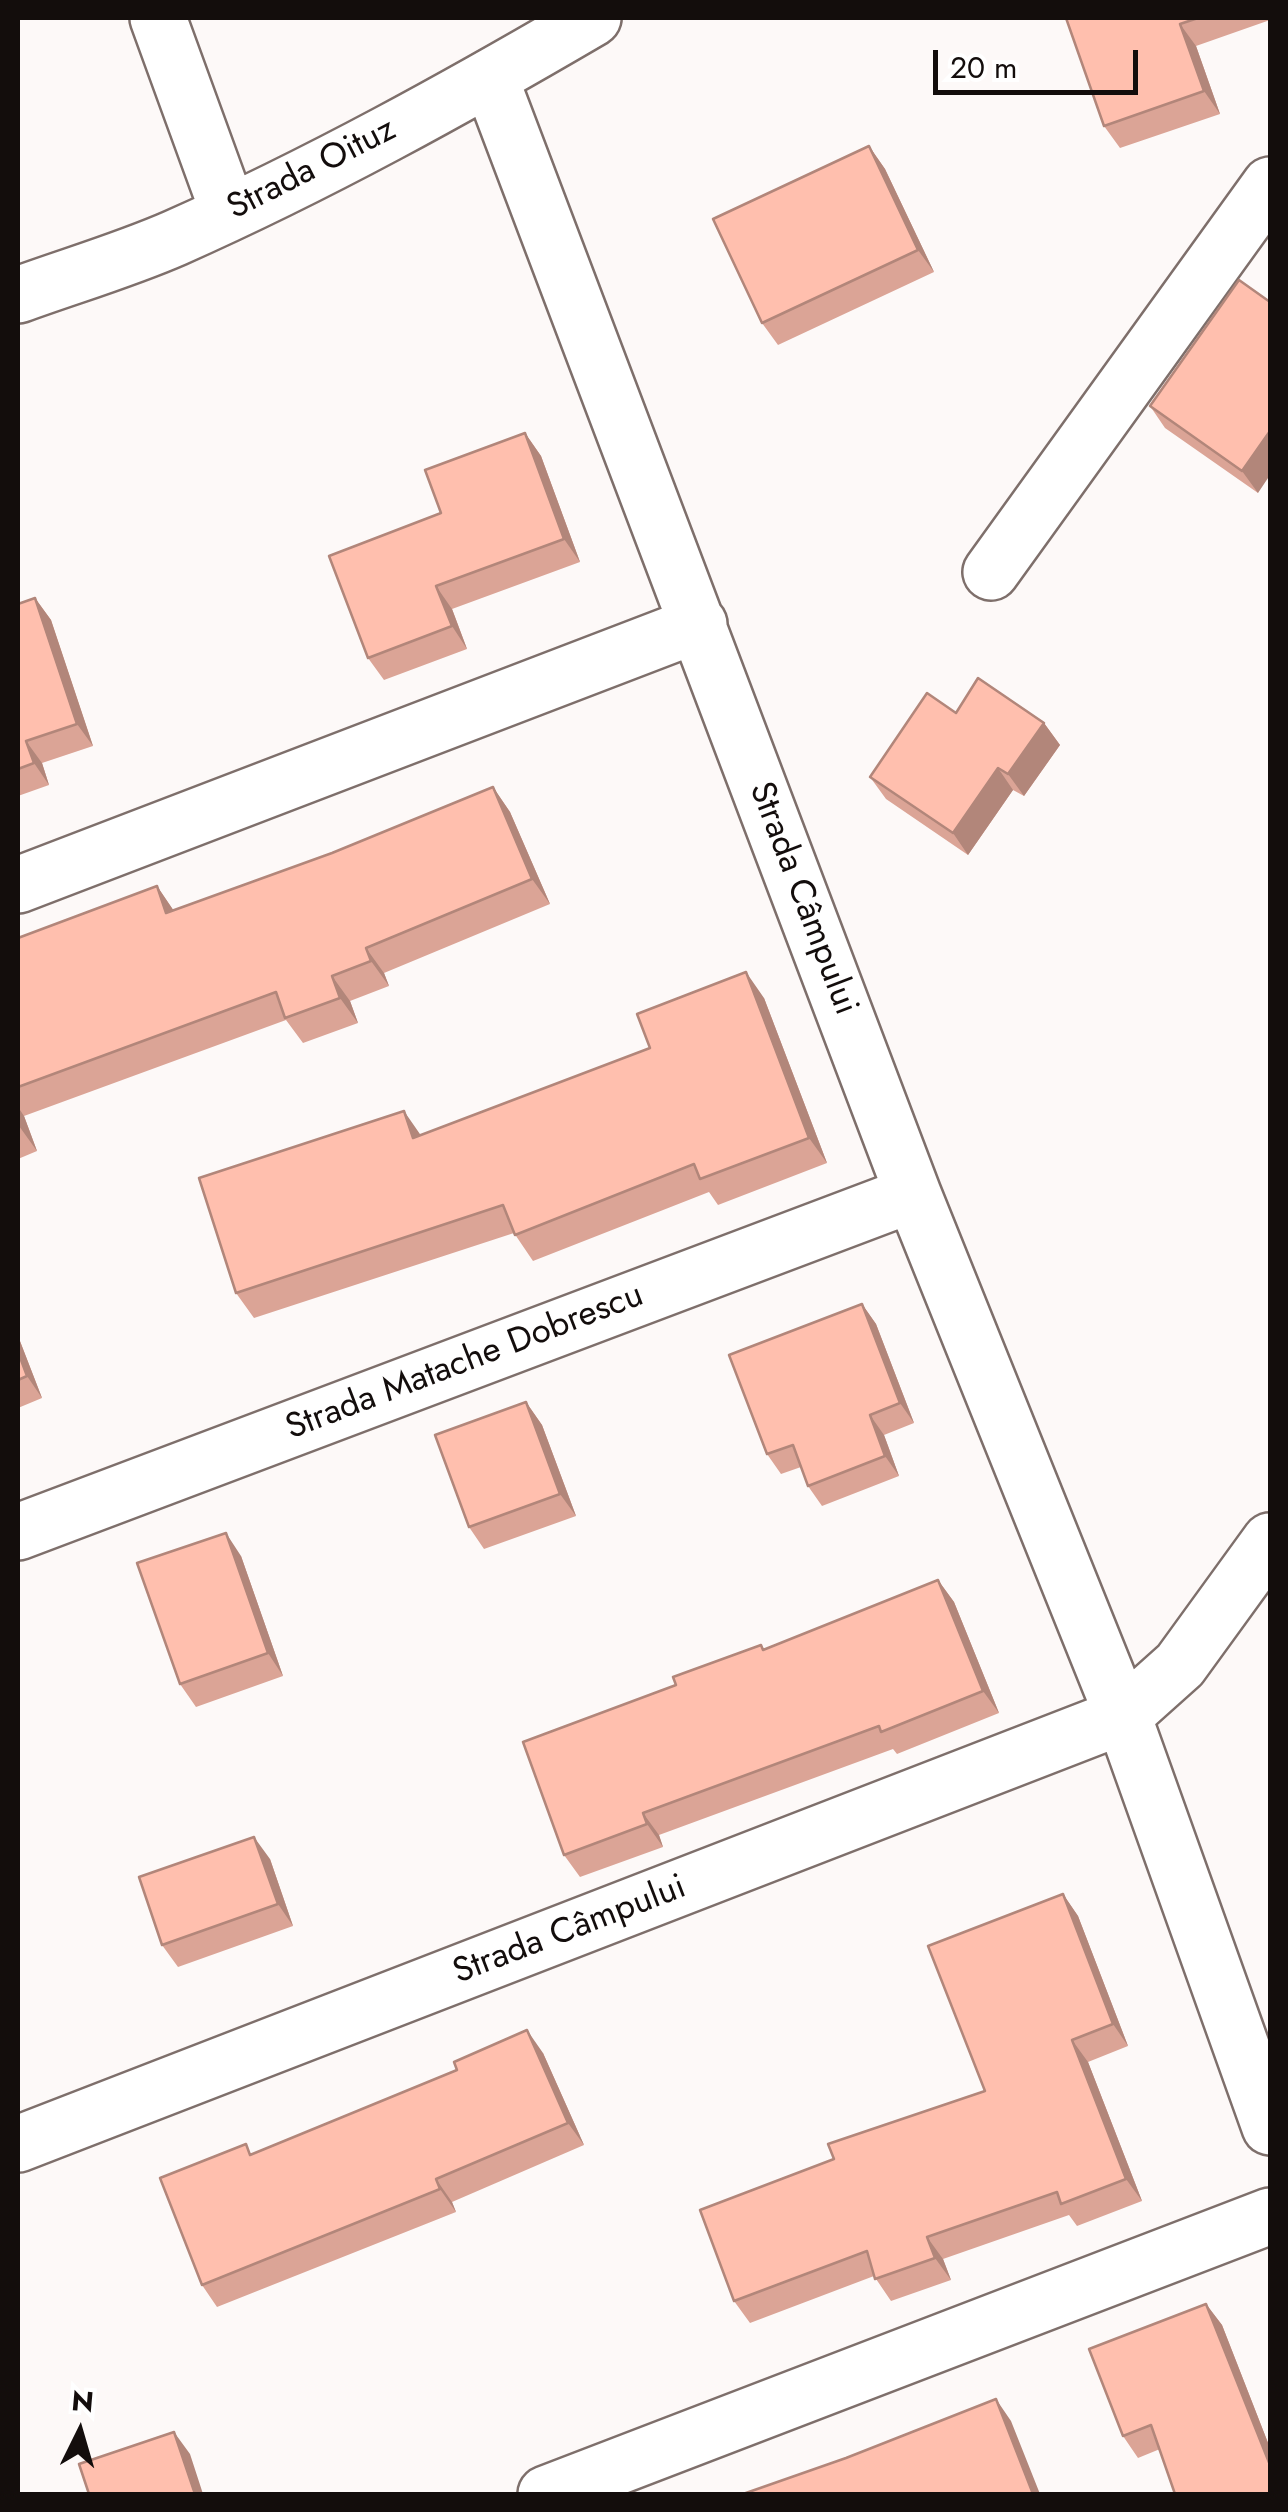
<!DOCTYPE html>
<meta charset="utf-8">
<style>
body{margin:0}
#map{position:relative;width:1288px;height:2512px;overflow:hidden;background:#fdf9f8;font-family:Jost,sans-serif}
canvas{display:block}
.frame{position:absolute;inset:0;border:20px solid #130d0c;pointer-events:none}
.north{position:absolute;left:30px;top:2382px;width:100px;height:100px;-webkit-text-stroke:8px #fff;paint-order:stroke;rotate:5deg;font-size:28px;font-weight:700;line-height:40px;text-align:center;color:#130d0c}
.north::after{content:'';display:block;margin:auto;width:35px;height:45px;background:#130d0c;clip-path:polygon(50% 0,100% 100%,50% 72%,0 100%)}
.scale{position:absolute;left:933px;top:50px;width:205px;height:45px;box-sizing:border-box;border:5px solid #130d0c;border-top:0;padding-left:12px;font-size:30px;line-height:35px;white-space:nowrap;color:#130d0c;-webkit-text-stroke:8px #fff;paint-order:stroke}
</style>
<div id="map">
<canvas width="1288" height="2512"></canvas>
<div class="frame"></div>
<div class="north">N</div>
<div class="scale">20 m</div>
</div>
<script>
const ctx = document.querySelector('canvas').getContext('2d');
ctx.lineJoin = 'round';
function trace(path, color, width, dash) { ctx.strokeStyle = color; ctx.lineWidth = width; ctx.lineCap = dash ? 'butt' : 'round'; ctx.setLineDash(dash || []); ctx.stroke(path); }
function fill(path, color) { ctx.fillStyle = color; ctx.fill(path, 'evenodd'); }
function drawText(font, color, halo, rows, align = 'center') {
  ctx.font = font + ' Jost,sans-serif'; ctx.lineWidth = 9; ctx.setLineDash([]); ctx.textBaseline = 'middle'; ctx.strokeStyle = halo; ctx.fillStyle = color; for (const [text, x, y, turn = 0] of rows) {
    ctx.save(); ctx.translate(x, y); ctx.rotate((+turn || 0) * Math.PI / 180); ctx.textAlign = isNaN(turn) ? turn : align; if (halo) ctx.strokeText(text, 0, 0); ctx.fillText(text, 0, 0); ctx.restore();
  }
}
const minor = new Path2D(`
 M158,18L229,213
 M490,78L913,1194L1123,1716L1270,2127
 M18,295C70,276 125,260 175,238C319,174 458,97 593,18
 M991,572L1270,185
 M18,885L699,624
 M18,1532L913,1194
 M18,2144L1123,1716L1180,1665L1270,1541
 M546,2494L1270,2216`);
const wall = new Path2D(`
 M1066,18H1270V20L1196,46L1220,114L1120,148L1104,126Z
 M869,146L885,169L934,272L778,345L762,323Z
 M1270,302L1258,493L1165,428L1150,406Z
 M525,433L541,456L580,562L452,609L467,649L384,680L368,658L441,513Z
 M35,598L51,620L93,746L42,763L49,785L18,796V604Z
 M956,713L1044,723L1060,745L1024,796L1013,790L968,855L886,799L870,777Z
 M493,787L510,812L550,904L384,973L389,986L350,1001L358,1023L303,1043L286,1020L24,1116L37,1151L18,1159V938L157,886L173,910L332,853Z
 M764,998L827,1163L718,1205L709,1192L533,1261L514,1233L254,1318L236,1293L421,1135L650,1048Z
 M862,1304L876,1324L914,1423L884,1435L899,1476L822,1506L808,1486L801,1467L781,1474L767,1454Z
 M18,1336L42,1398L18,1408Z
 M526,1402L542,1425L576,1516L484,1549L469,1527Z
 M241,1556L283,1676L196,1707L180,1684Z
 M938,1580L954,1602L999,1713L897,1754L893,1749L659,1835L663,1847L580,1877L564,1855L676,1685L761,1645L765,1650Z
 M270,1859L293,1926L178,1967L162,1945Z
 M1063,1894L1078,1916L1128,2046L1088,2062L1142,2201L1077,2226L1069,2215L943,2259L951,2280L891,2301L874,2276L750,2323L734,2301L834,2159L985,2091Z
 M543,2053L584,2145L452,2202L456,2212L217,2307L202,2285L253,2154Z
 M1206,2304L1222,2325L1270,2448V2494L1160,2449L1138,2458L1123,2436Z`);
const shadedWall = new Path2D(`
 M1180,24L1196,46L1220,114L1204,91Z
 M869,146L885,169L934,272L918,250Z
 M1270,431V475L1258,493L1242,471Z
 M525,433L541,456L580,562L564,539Z
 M436,586L452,609L467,649L452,626Z
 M35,598L51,620L93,746L77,724Z
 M1044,723L1060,745L1024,796L1008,774Z
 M26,741L42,763L49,785L34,763Z
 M998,768L1013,790L968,855L953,833Z
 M493,787L510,812L550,904L532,879Z
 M157,886L174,911L166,913Z
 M366,948L384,973L389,986L371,961Z
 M746,972L764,998L827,1163L809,1138Z
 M332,976L350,1001L358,1023L340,998Z
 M18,1107L24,1116L37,1151L19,1126L18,1121Z
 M404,1111L422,1137L413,1138Z
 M862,1304L876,1324L914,1423L900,1403Z
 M18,1336L42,1398L27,1376L18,1352Z
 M526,1402L542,1425L576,1516L560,1494Z
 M870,1415L884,1435L899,1476L885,1456Z
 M226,1533L241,1556L283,1676L268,1653Z
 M938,1580L954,1602L999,1713L983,1691Z
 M643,1813L659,1835L663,1847L647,1824Z
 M254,1837L270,1859L293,1926L278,1904Z
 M1063,1894L1078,1916L1128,2046L1113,2024Z
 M527,2030L543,2053L584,2145L568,2123Z
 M1072,2040L1088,2062L1142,2201L1126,2179Z
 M436,2179L452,2202L456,2212L440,2189Z
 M927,2237L943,2259L951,2280L935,2258Z
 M1206,2304L1222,2325L1270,2448V2465Z
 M996,2399L1011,2421L1040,2494H1033Z
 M174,2432L190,2454L203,2494H195Z`);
const building = new Path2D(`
 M1066,18H1198L1180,24L1204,91L1104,126Z
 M869,146L918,250L762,323L713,219Z
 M1239,280L1270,302V431L1242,471L1150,406Z
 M525,433L564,539L436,586L452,626L368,658L329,556L441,513L425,470Z
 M35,598L77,724L26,741L34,763L18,769V604Z
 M978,678L1044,723L1008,774L998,768L953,833L870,777L927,693L956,713Z
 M493,787L532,879L366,948L371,961L332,976L340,998L285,1018L276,992L18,1087V938L157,886L166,913L332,853Z
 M746,972L809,1138L700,1179L694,1164L515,1235L503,1205L236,1293L199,1178L404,1111L413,1138L650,1048L637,1014Z
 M862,1304L900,1403L870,1415L885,1456L808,1486L793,1445L767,1454L729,1355Z
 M18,1352L27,1376L18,1380Z
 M526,1402L560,1494L469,1527L435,1435Z
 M226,1533L268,1653L180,1684L137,1563Z
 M938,1580L983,1691L881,1732L879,1726L643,1813L647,1824L564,1855L523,1742L676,1685L673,1677L761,1645L763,1650Z
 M254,1837L278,1904L162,1945L139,1877Z
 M1063,1894L1113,2024L1072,2040L1126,2179L1061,2204L1057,2192L927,2237L935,2258L875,2279L867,2251L734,2301L700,2210L834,2159L828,2144L985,2091L928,1946Z
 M527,2030L568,2123L436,2179L440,2189L202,2285L160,2178L246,2144L250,2155L457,2070L454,2062Z
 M1206,2304L1270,2465V2494H1175L1151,2425L1123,2436L1089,2349Z
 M996,2399L1033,2494H743L846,2458Z
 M174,2432L195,2494H89L79,2464Z`);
const streetNames = [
 ["Strada Oituz",312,170,-27],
 ["Strada Câmpului",802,899,69],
 ["Strada Matache Dobrescu",465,1363,-21],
 ["Strada Câmpului",570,1931,-21]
];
trace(minor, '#7e6f6b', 60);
trace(minor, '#fff', 55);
fill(wall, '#dba496');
fill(shadedWall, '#b2867a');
fill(building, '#ffbfae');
trace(building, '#b2867a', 2.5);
drawText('35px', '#130d0c', '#fff', streetNames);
</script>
